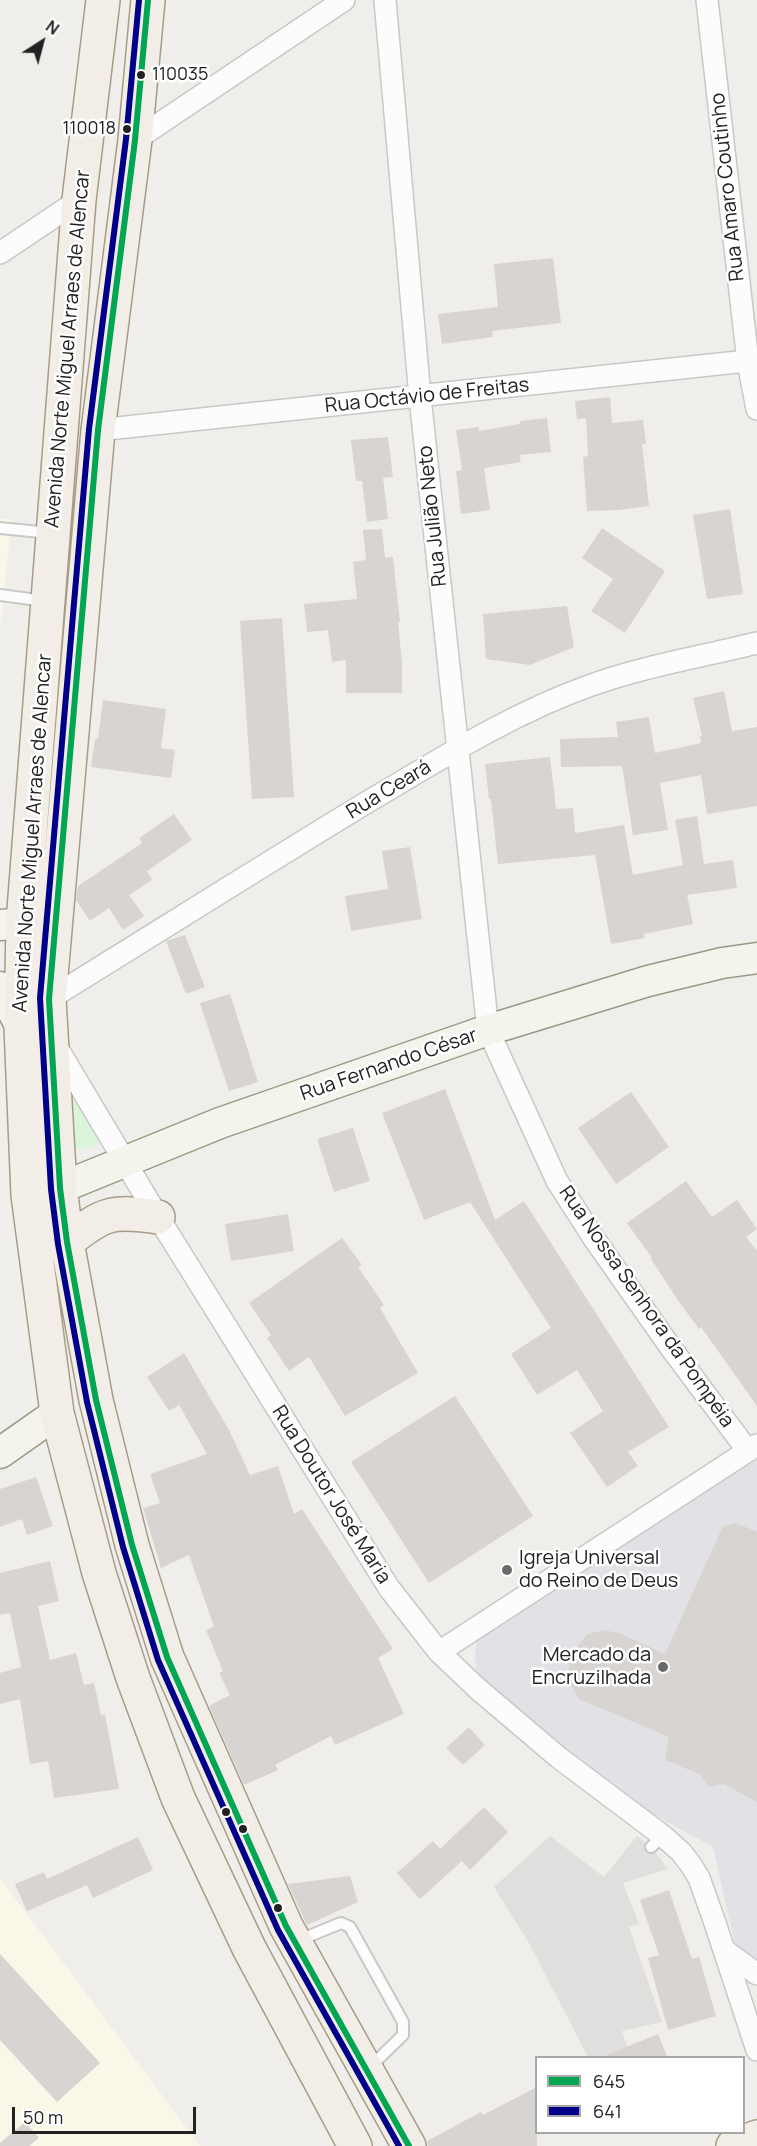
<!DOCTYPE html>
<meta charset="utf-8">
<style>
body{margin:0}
#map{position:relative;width:757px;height:2146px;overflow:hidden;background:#f0eeeb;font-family:Manrope,sans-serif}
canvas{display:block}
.legend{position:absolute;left:535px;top:2056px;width:210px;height:78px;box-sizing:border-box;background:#fff;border:2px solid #a7a7a7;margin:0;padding:8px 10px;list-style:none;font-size:18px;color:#222}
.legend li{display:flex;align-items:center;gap:12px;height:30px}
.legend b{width:30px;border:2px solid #a7a7a7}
.north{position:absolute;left:12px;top:12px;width:60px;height:60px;-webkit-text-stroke:4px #fff;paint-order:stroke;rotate:36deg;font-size:16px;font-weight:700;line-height:24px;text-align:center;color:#222}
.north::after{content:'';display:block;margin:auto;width:21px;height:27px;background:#222;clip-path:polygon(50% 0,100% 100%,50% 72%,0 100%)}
.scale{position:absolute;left:12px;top:2107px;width:184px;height:27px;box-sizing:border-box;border:3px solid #222;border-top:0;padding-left:8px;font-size:18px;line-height:21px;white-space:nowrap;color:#222;-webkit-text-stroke:4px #fff;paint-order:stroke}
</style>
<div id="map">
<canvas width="757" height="2146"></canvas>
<ul class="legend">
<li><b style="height:8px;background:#00a651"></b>645</li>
<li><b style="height:8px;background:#00008b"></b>641</li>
</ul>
<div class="north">N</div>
<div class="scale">50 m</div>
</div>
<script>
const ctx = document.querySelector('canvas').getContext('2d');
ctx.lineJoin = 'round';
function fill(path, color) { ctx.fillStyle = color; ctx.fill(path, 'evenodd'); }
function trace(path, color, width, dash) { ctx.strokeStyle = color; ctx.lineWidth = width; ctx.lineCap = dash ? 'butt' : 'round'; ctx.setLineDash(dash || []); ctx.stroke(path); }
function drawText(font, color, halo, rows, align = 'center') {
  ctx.font = font + ' Manrope,sans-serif'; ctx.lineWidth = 5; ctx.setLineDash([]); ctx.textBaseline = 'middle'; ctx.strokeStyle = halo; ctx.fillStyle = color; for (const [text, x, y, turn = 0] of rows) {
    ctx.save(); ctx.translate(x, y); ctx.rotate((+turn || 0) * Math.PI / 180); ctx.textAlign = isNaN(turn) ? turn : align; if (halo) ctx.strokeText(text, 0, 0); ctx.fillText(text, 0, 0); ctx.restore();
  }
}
const education = new Path2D(`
 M0,519H12L0,629Z
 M0,1878L200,2146H0Z`);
const park = new Path2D(`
 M68,1076L103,1138C95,1149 84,1151 72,1147Z`);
const parking = new Path2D(`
 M550,1836L604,1877L637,1836L651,1847L668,1869L623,1883L639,1924L629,1927L662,2022L622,2031L631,2057H588L529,1943L494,1887Z`);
const plaza = new Path2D(`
 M757,1459V1965L743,1955L735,1944L713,1847L640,1807L570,1756L476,1676L475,1655L478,1627Z`);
const building = new Path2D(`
 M553,258L561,323L492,331L493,337L442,344L438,314L498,307L494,264Z
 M610,397L612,423L643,420L646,444H642L649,506L618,510L587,511L583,457L588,456L586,418L577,419L575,401Z
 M547,418L551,452L519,455L521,462L484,468L490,510L461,514L456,471L462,470L456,430L479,427V431L520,424V421Z
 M388,437L393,477L383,478L388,519L367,522L362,481H356L351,440Z
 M730,509L743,594L707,599L693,515Z
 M602,528L665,571L625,633L591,611L613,579L582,558Z
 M382,529L385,558L393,557L400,622L398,623L402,663V693H346V660L332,662L328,630L307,632L304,604L357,599L353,562L366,560L363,530Z
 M567,606L574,647L530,665L486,659L483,614Z
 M282,618L294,797L252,799L240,621Z
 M724,691L732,731L757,727V806L707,814L701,775L660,783L668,830L633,835L622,766L561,767L560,739L618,737L616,722L649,717L655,753L701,743L700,736H702L693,698Z
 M103,700L166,709L161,748L175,750L171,778L91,767L95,739H98Z
 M550,757L556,809L573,808L575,833L624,825L633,875L683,865L675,820L697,816L704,864L733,860L737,888L687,895L693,924L644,934L645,938L611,944L595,855L498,864L491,799H489L485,764Z
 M174,814L192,840L147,871L152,880L129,895L144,916L123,930L109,908L90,921L76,900L78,886L142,843L139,838Z
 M410,847L422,919L351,931L345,896L388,889L382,851Z
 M185,935L205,987L186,994L166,941Z
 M230,994L258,1082L229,1091L200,1003Z
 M445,1089L495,1220L524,1201L669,1427L628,1452L638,1466L607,1487L570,1433L603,1411L577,1370L537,1395L511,1354L551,1328L470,1202L424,1220L382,1113Z
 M631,1092L669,1147L616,1184L578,1128Z
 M353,1128L370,1181L334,1192L317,1139Z
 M686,1181L712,1217L737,1200L757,1229L746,1237L757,1251V1406L701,1327L699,1329L677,1299L651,1259L652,1258L627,1223Z
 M288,1214L294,1251L231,1261L225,1224Z
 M342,1238L362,1265L358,1267L384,1305L380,1308L418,1373L345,1416L309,1357L289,1371L267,1338L271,1335L249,1303Z
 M184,1353L230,1432L250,1475L278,1466L294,1514L302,1509L393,1649L378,1658L404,1714L335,1745L331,1736L275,1765L278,1770L244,1785L209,1706L230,1695L219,1673L223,1671L206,1630L214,1627L189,1555L161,1568L143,1508L160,1503L150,1474L207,1454L179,1405L169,1411L147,1377Z
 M455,1396L533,1516L429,1583L351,1462Z
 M36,1477L53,1526L27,1535L22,1519L0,1527V1489Z
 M736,1523L757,1532V1802L724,1784L710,1787L699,1774L665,1760L669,1737L579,1699L567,1678L571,1655L587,1634L605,1630L621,1634L665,1654L723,1526Z
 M50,1561L59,1601L38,1606L50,1660L76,1653L84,1685L94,1683L101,1715L105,1714L119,1789L54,1798L48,1761L30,1764L20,1699L0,1704V1673L21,1667L10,1613L0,1615V1573Z
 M469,1727L485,1745L463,1765L446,1748Z
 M484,1807L508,1832L470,1870L462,1861L420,1899L397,1873L433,1841L440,1849Z
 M138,1837L153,1870L93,1898L87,1885L27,1911L15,1884L44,1872L47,1879Z
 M350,1876L358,1902L307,1925L288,1884Z
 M669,1890L692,1959L699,1957L716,2016L668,2030L648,1958L659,1955L640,1900Z
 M0,1954L100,2063L57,2102L0,2040Z
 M658,2034L668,2058H602V2057Z
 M537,2087V2146H428L427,2141L481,2112L483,2115Z
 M25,2122L39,2138L29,2146H0V2143Z`);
const lane = new Path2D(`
 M0,528L50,533
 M0,595L45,601
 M651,1847L663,1836
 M297,1941L341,1923L350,1927L403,2022V2035L369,2068`);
const street = new Path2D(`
 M385,0L420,397L488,1030L557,1181L595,1240L671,1348L748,1451
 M707,0L748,362L757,409
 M135,140L344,0
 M0,253L79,200
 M98,430L757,360
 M49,999C156,933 262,866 369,801C439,760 509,715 586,687C640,667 700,657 757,643
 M56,1046L158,1217L389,1588L439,1652L478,1689L558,1757L663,1836L681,1852L691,1865L699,1878L715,1923L757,2050
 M439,1652L757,1445
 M724,1950L757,1974`);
const secondary = new Path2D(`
 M0,925L23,923
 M0,987L21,1027
 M37,1193L60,1188L220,1123L488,1030L648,981L722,963L757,958
 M0,1453L57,1413`);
const primary = new Path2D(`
 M103,0L79,200L23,923L21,1027L28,1195L57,1413L99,1573L133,1678L178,1798L249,1948L355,2146
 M148,0L135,140L98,430L49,999L60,1188L67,1242L96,1400L132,1545L167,1657L286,1926L409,2146
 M67,1242C103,1213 112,1210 158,1217
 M733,2146L757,2137`);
const bus1 = new Path2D(`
 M148,0L135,140L98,430L49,999L60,1188L67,1242L96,1400L132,1545L167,1657L286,1926L409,2146`);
const bus2 = new Path2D(`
 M139,0L126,139L89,429L40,998L51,1189L58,1244L87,1402L123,1547L158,1660L278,1930L399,2146`);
const markers = [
 [141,75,5,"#222"],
 [127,129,5,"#222"],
 [507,1570,6,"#6a6968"],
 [663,1667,6,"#6a6968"],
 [226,1812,5,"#222"],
 [243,1829,5,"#222"],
 [278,1908,5,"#222"]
];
const busNames = [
 ["110035",152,75],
 ["110018",116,129,"right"]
];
const streetNames = [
 ["Rua Amaro Coutinho",728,187,-96],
 ["Avenida Norte Miguel Arraes de Alencar",68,349,-85],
 ["Rua Octávio de Freitas",427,396,-6],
 ["Rua Julião Neto",433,516,-96],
 ["Rua Ceará",389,790,-31],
 ["Avenida Norte Miguel Arraes de Alencar",33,833,-86],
 ["Rua Fernando César",389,1065,-19],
 ["Rua Nossa Senhora da Pompéia",646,1307,55],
 ["Rua Doutor José Maria",331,1495,58]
];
const poiNames = [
 ["Igreja Universal",519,1558],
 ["do Reino de Deus",519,1581],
 ["Mercado da",651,1655,"right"],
 ["Encruzilhada",651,1678,"right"]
];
fill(education, '#f8f7e8');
fill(park, '#daf5da');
fill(parking, '#e0dfde');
fill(plaza, '#e2e1e5');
fill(building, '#d7d4d2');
trace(lane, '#c9c8c7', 14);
trace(street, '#c9c8c7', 24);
trace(secondary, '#999a82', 33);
trace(primary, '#a79c86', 36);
trace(lane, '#fdfcfc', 10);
trace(street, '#fdfcfc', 21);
trace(secondary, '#f4f4ed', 30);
trace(primary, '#f3ede7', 33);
trace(bus1, '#00a651', 6);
trace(bus2, '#00008b', 6);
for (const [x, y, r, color] of markers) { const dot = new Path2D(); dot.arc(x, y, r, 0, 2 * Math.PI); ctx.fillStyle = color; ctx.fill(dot); trace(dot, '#fff', 2); }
drawText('18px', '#222', '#fff', busNames, 'left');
drawText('20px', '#222', '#fff', streetNames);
drawText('20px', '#222', '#fff', poiNames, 'left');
</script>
